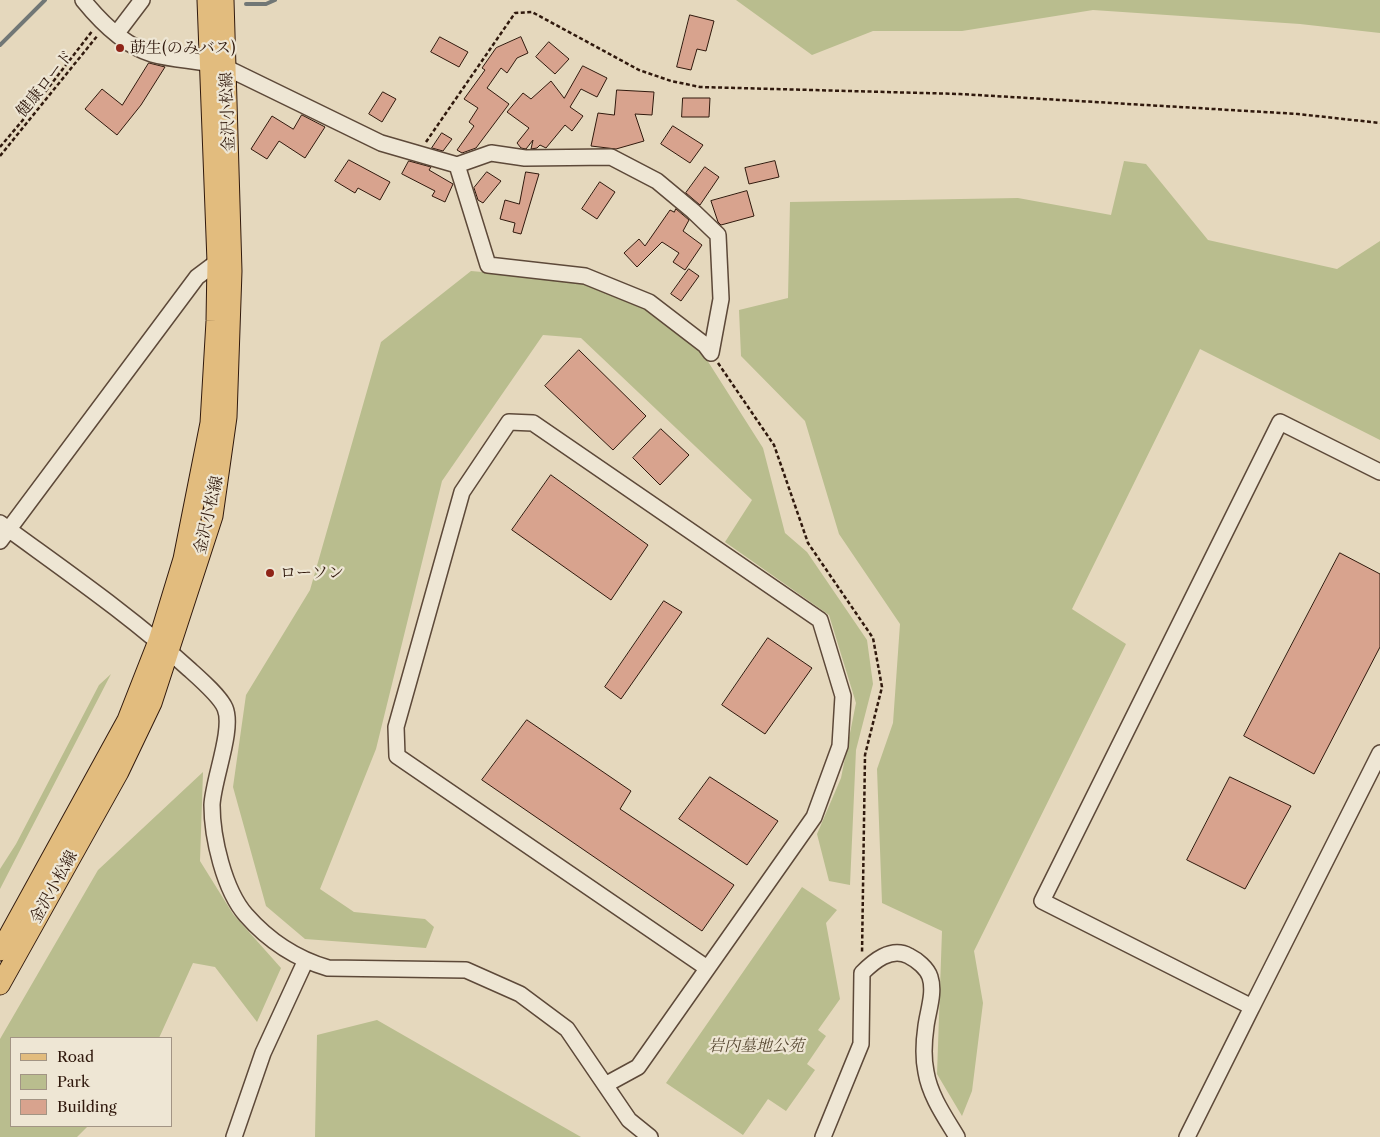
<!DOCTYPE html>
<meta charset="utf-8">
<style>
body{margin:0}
#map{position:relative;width:1380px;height:1137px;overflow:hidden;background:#e5d8bd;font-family:"Libre Caslon Text",serif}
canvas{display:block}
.legend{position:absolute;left:10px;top:1037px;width:162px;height:90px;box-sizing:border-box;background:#eee6d4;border:1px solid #a29484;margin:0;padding:6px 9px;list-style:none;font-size:15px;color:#30190d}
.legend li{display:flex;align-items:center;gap:10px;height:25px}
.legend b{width:25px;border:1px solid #a29484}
</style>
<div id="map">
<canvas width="1380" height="1137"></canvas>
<ul class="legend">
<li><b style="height:6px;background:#e2bc7e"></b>Road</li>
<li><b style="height:14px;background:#b9bd8e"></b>Park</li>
<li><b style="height:14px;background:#d8a38e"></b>Building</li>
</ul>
</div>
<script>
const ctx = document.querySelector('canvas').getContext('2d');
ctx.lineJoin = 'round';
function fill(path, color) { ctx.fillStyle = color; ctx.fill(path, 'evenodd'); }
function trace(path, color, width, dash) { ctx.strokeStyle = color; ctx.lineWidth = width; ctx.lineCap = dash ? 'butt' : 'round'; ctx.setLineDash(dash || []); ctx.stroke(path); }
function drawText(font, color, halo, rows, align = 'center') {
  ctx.font = font + ' "Libre Caslon Text","Noto Serif JP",serif'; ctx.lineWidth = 4.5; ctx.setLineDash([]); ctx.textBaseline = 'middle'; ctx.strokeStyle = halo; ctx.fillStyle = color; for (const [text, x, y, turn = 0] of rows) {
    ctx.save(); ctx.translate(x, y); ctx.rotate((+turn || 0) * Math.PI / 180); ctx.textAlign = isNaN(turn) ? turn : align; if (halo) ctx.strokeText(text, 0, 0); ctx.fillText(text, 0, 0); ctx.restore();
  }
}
const green = new Path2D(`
 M736,0H1380V33L1300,24L1093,10L962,31H873L812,55Z
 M1124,161L1146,164L1208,240L1337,269L1380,241V440L1200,349L1072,609L1126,644L974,951L983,1003L972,1091L962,1116L937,1074L942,931L882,903L877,769L893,723L900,624L839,534L805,421L741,356L739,310L788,298L790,202L1018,198L1111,215Z
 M471,271L582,281L645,308L700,349L763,448L785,533L807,552L867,640L873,684L856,750L850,885L829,881L817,834L841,778L856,703L829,615L725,542L752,500L581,338L543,335L442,481L376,749L320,889L354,912L425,919L434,927L426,948L305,939L266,906L233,787L246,695L310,590L381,342Z
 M111,674L0,889V869L16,844L99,685Z
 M203,772L200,861L233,914L281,968L257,1022L215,967L193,963L159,1038H11V1126H88L77,1137H0V1039L98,870Z
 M802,887L837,910L826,923L840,999L818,1030L826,1036L807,1064L815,1070L786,1111L768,1099L743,1135L666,1083Z
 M377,1020L581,1137H315L317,1035Z`);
const stream = new Path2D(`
 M246,4H266L275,0
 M0,45L45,0`);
const building = new Path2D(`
 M690,15L714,21L706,51L697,49L691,70L677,67Z
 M440,37L468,52L459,67L431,52Z
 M521,37L528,53L517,58L507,73L501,68L487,88L509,104L476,148L462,153L457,150L474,126L469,122L478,108L464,99L485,70L482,68L496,48Z
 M549,42L569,59L555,74L536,57Z
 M149,63L165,67L141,105L117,135L85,109L102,89L122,105Z
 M583,66L607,78L597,97L581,89L570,107L583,116L572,131L565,125L546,148L540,145L537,148L531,149L533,140L526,149L521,148L517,143L529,128L507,112L523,93L531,99L551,81L564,98Z
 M617,90L654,92L652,115L635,114L644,141L616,149L591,146L598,113L614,115Z
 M383,92L396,99L382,122L369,114Z
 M683,98H710L709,117H682Z
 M302,115L325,127L305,158L279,141L267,159L251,149L272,116L293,129Z
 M673,126L703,145L690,163L661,144Z
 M442,133L452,139L443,151L432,148Z
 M349,160L390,182L380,200L358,188L355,193L335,181Z
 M409,161L431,167L429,170L453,184L445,202L432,196L435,191L402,174Z
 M775,161L779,177L749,184L745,168Z
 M705,167L719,177L700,205L686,193Z
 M487,172L501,181L483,203L478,200L474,188Z
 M526,172L539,174L521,234L513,232L515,223L500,219L505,200L519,204Z
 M600,182L615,192L597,219L582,209Z
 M747,191L754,216L721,225L718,222L711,201Z
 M676,209L689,220L683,231L702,245L685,270L673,262L679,253L662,242L637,267L624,253L639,239L645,246L670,210L674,212Z
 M689,269L699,276L681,301L671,294Z
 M579,350L646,416L613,450L545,386Z
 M661,429L689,455L660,485L633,458Z
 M551,475L648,545L611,600L512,530Z
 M1340,553L1380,574V647L1314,774L1244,736Z
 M664,601L682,612L621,699L605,687Z
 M768,638L812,668L765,734L722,705Z
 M527,720L631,791L620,809L734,885L702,931L482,780Z
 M710,777L778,821L747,865L679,819Z
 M1230,777L1291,806L1245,889L1187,860Z`);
const path = new Path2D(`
 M426,142L515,13L532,12L639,70L671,81L700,87L960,94L1298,114L1380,123
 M0,147L28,114L93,30
 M0,156L98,35
 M718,363L774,445L808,543L873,638L882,687L865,755L862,954`);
const minor = new Path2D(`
 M83,0C100,21 125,46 152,54C177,61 203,60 227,68L381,143L457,165L488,265L585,276L649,302L705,345L711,353
 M117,33L142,0
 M457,165L491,153L525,158L611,157L657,181L693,211L718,235L721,299L711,353
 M1380,472L1280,422L1042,901L1252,1007L1380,753
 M0,523C64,570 130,615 189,669C199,678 220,696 225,708C234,729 213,780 212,805C212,837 224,890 246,915C268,940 297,959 328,968L466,970L520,994L567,1029L629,1120L650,1137
 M0,541L197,277L217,262
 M605,1085L638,1067L814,817L840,746L843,696L820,620L533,423L509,422L462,492L396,727L397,756L707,968
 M234,1137L263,1053L305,962
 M823,1137L861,1044L862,973C873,962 891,946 909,956C917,960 927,968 930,977C935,992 928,1011 926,1026C924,1040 923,1058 926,1072C930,1096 945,1117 957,1137
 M1187,1137L1252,1007`);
const major = new Path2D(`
 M0,951L127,720L158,641L183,559L210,423L216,321L217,262L207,0
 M0,985L119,772L152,703L213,516L227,417L232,271L224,0`);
const markers = [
 [120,48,5,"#8f2418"],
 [270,573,5,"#8f2418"]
];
const poiNames = [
 ["莇生(のみバス)",130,48],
 ["ローソン",280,573]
];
const streetNames = [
 ["健康ロード",45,84,-51],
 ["金沢小松線",228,112,-92],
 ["金沢小松線",209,515,-77],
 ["金沢小松線",54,887,-61]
];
const parkNames = [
 ["岩内墓地公苑",756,1046]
];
fill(green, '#b9bd8e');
trace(stream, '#717776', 4);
fill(building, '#d8a38e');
trace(building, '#30190d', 1);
trace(minor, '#5d4939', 18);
trace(major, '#30190d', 21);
trace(path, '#30190d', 2.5, [4, 2.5]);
trace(minor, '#eee6d4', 15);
trace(major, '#e2bc7e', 19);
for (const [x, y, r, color] of markers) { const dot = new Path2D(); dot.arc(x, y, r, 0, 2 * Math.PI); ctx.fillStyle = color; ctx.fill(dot); trace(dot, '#eee6d4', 2); }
drawText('16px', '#30190d', '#eee6d4', poiNames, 'left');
drawText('16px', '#30190d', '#eee6d4', streetNames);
drawText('italic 16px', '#594a34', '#eee6d4', parkNames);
</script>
